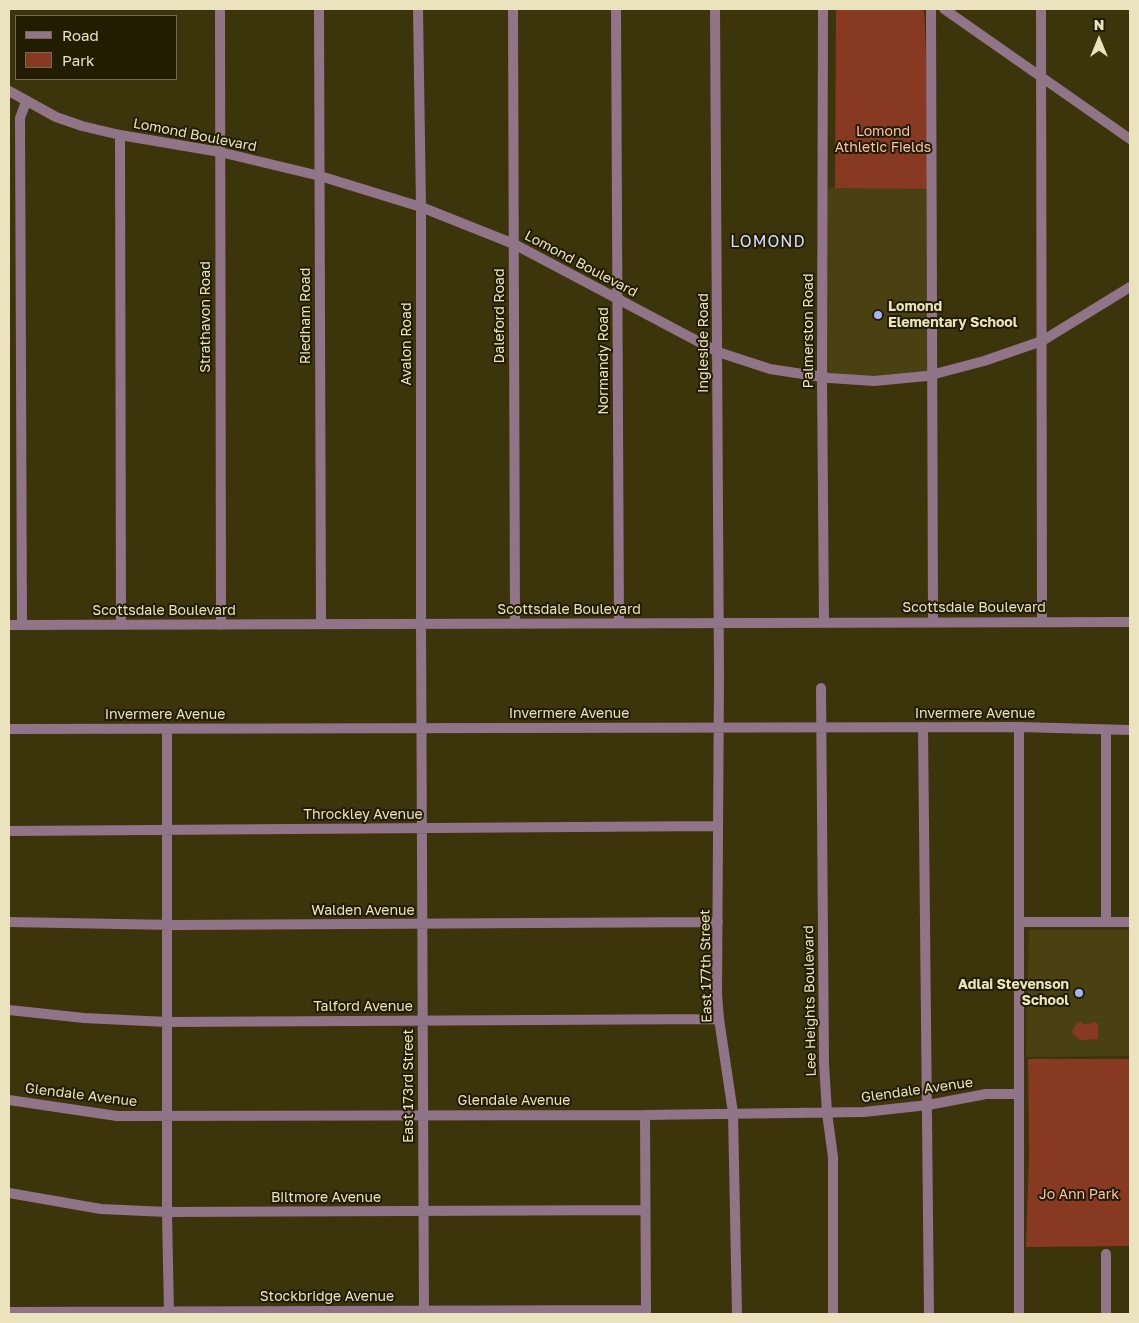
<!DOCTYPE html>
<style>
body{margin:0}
#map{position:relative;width:1139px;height:1323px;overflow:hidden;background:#3c340b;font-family:"Golos Text",sans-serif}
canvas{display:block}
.frame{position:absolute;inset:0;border:10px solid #eae3be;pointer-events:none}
.legend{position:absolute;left:15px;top:15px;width:162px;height:65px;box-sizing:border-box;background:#221c00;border:1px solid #726c4c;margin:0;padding:6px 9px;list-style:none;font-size:15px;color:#eae3be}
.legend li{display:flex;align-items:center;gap:10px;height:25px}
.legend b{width:25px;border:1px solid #726c4c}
.north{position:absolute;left:1074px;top:15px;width:50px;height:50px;-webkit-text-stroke:4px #221c00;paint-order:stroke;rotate:0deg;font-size:14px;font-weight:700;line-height:20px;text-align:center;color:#eae3be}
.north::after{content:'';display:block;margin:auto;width:18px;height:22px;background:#eae3be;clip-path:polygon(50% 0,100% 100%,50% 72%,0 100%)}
</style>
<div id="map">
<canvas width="1139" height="1323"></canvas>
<div class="frame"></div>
<ul class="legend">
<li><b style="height:6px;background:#907487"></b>Road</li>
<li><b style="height:14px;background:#873a21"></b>Park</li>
</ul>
<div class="north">N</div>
</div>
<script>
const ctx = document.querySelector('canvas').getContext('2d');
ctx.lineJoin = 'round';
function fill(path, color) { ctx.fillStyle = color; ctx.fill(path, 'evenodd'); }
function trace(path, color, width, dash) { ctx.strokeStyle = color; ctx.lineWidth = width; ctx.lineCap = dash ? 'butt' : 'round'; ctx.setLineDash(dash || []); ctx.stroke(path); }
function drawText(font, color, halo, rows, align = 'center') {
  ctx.font = font + ' "Golos Text",sans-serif'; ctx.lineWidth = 4; ctx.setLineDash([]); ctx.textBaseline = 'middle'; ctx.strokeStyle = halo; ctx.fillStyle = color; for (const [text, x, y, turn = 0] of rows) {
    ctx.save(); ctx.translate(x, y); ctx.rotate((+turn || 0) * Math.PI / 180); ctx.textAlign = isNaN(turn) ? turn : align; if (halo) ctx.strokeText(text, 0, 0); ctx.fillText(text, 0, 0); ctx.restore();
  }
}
const built = new Path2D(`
 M823,187L932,189V374L829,378L823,369Z
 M1029,930H1130V1056L1026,1057Z`);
const green = new Path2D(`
 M836,9H924L932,189L835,188Z
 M1094,1021L1098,1024V1039L1080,1040L1073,1034L1072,1030L1077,1023L1081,1022L1083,1024L1093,1023Z
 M1028,1059H1130V1246L1026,1247L1029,1154Z`);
const minor = new Path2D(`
 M220,9L221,625
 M319,9L321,624
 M418,9L421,207V624L424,1314
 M513,9L515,624
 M616,9L619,623
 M715,9L719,676L717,994L719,1019L733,1113L737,1314
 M823,9L822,377L824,623
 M931,9L933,622
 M944,9L1130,139
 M1041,9L1042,621
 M9,91L56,117L82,126L120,135L220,152L249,159L320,176L421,207L514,244L718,352L770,369L829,378L874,381L927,376L984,361L1042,341L1130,287
 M120,135L121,625
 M9,625L1130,622
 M22,625L20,118L26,102
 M821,688L824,1063L827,1113L833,1157V1314
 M923,727L929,1314
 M1019,727V1314
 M9,729L1019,727L1130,730
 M167,729V1212L169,1314
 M1106,730V922
 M9,831L718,826
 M9,922L174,925L718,922
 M1020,922H1130
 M9,1010L84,1018L167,1022L719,1019
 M9,1100L117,1116L645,1115L864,1112L928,1105L986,1094H1019
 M645,1115L646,1314
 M9,1193L101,1209L167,1212L645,1210
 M1106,1254V1314
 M9,1312L646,1310`);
const markers = [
 [878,315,5,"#a7b1fc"],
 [1079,993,5,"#a7b1fc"]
];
const parkNames = [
 ["Lomond",883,132],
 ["Athletic Fields",883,148],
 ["Jo Ann Park",1079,1195]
];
const streetNames = [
 ["Lomond Boulevard",195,135,11],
 ["Lomond Boulevard",581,264,28],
 ["Riedham Road",306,316,-90],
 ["Daleford Road",500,316,-90],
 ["Strathavon Road",206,317,-90],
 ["Palmerston Road",809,331,-90],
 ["Ingleside Road",704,343,-90],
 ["Avalon Road",407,344,-90],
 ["Normandy Road",604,361,-90],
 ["Scottsdale Boulevard",974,608],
 ["Scottsdale Boulevard",569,610],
 ["Scottsdale Boulevard",164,611],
 ["Invermere Avenue",569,714],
 ["Invermere Avenue",975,714],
 ["Invermere Avenue",165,715],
 ["Throckley Avenue",363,815],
 ["Walden Avenue",363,911],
 ["East 177th Street",706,966,-91],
 ["Lee Heights Boulevard",810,1001,-91],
 ["Talford Avenue",363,1007],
 ["East 173rd Street",409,1086,-90],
 ["Glendale Avenue",917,1090,-8],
 ["Glendale Avenue",81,1095,7],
 ["Glendale Avenue",514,1101],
 ["Biltmore Avenue",326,1198],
 ["Stockbridge Avenue",327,1297]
];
const poiNames = [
 ["Lomond",888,307],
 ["Elementary School",888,323],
 ["Adlai Stevenson",1069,985,"right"],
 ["School",1069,1001,"right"]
];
const quarterNames = [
 ["LOMOND",768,242]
];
fill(built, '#494111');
fill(green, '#873a21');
trace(minor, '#907487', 10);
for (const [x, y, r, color] of markers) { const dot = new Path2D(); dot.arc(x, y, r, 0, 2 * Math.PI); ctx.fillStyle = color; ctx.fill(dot); trace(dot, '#221c00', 2); }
drawText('14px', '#fec0ad', '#221c00', parkNames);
drawText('14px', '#eae3be', '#221c00', streetNames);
drawText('bold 14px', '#eae3be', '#221c00', poiNames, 'left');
ctx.letterSpacing = '1px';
drawText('16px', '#d9defb', '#221c00', quarterNames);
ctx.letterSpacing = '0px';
</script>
